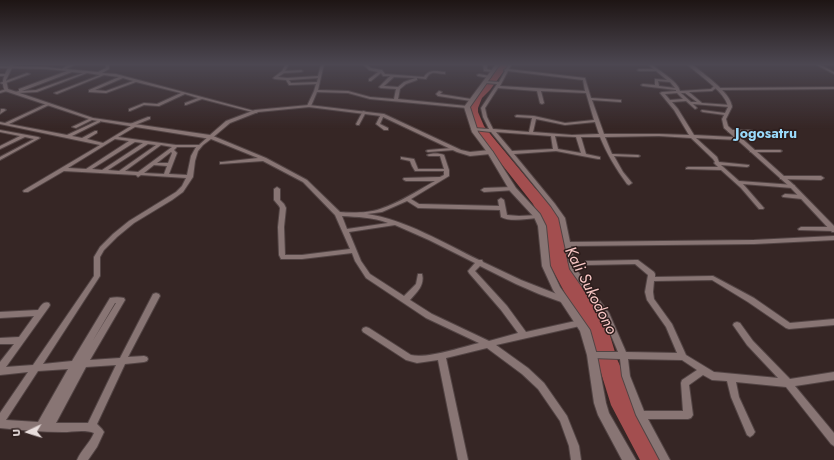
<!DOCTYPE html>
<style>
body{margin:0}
#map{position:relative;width:834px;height:460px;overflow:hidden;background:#362625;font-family:Jost,sans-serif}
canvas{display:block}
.north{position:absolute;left:8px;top:412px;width:40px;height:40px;-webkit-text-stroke:3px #2b1c1b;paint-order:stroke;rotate:266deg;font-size:11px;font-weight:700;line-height:16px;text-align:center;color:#e8dddc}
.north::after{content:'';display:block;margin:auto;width:14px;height:18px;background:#e8dddc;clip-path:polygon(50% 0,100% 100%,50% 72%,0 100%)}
</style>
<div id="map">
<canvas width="834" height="460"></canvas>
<div class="north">U</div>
</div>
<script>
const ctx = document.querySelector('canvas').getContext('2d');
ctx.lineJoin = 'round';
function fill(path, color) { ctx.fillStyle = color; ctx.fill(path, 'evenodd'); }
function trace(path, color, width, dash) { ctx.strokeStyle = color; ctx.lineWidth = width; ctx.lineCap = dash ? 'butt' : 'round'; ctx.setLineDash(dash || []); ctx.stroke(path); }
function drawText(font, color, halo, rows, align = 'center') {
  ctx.font = font + ' Jost,sans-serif'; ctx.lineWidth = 3; ctx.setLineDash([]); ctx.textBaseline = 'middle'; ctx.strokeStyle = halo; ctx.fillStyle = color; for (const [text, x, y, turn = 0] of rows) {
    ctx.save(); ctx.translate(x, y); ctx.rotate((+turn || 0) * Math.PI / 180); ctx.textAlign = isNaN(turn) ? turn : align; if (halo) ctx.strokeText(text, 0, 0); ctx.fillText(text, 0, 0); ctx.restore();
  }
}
const water = new Path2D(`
 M500,64H509L490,90L482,98L478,108V112L484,126L491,135L535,188L553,205L562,222L568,263L603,312L617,359L662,460H640L611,405L592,344L550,265L546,249L545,229L533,204L481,138L473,126L469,104Z`);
const minor = new Path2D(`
 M64,64L74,65L66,69L98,72L106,68V64H109V69L102,73L116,74L258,112L256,113L202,99L186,105H185V103L198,98L185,94L159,106L144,105L130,111H129V109L144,103L157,104L181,93L136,82L106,93L89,92V90L119,77L104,75L57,94L54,93L100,75L87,73L37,92L17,93L15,92L19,91V89L67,71L46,69L0,68V66L46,67L62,69L68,65ZM72,72L83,73L36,90L22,91ZM123,78L133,81L106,91L95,90Z
 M286,64H289L285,71L301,70L303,71L301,72L284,73L278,77L287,78L318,76L321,64H324L318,90L348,91L370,97L394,99L396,89L381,88L379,87L390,76H383L381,73L371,81H369V79L378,72L369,70L363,64H366L371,68L382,70L385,74L424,77C429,69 436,71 444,72H445V74C437,74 431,69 426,79L417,78V80L406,84L400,89L398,99L467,106L469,107L467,108L370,99L348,93L317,92L311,106L309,107L307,106L314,91L316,84L290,85H289L286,80L275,79L273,78L282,71ZM394,77L415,78L404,82L398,87L384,86ZM318,78L317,82L291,83L289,80Z
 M483,64H487V69L495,71L493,72L484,71Z
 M509,64H512L509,69L585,78L591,98L621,100V102H620L592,100L604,134H659L689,135L674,110L660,93L662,92L676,91V90L643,86L641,85L643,84L655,85V79L667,80L656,71H639L637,70L639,69H653L648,64H651C659,71 678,81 680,91L711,89L714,86H716V88L712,91L689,92L702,103L730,105L732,106L730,107L693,104L697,108L695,109L686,101L672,102L678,109L694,135L733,137V136H735L776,135V136L774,137L740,138V140H738L696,138L717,157L719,162L749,165V166L747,167L721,165L739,181L794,185L795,186L794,187L792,188L743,184L763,207L764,208L763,209H759L741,188L721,170L686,169V168L688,167H718L714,163L715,162L713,159L691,138L659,136L605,137L612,154L638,155L640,156L638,157L614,156L623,172L632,183L629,185L627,184C616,169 607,154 600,137H581L586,154L600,157V159H598L556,151L514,154L555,204L565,218L570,242L754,240L834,236V240L754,244L571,246L576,269L609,313L626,352L677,353L666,327L647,300L645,292L648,275L635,264L588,265H586L585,263L586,261L636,260H638L654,272L655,274V277L713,276L754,298L790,323L834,319V325L789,329L786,328L748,302L712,280L654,281L653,292L654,299L672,324L686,355L714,372L778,378L747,345L733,325L734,323L737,322L740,323L753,341L790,379L834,372V380L795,386L834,433V446L831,444L786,387L736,382L739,397L755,432L753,435L750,437L747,435L731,397L727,381L712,380L703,375L689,385L693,415L691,418L688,419H648L670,460H660L636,415L622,376L620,359L592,358L589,357L588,355L589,353L592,352H618L603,316L570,269L559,218L551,206L491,132L473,130L471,129L473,128L489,129L483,117L481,108L497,84L485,83L483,82L485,81L499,82L505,71L504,70L506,69ZM508,71L583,80L585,91L500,86ZM658,81L670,82L675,88L659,86ZM498,88L537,91L540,103L542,104L544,103L541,91L586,93L594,120L565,123L534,116L517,115L515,116L516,117L532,118L529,132L493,129L487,117L485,108ZM677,93L683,99L670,100L665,94ZM681,93H685L697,102H691ZM536,119L565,125L595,122L599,134L572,135L533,132ZM496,132L551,136L553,149L512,151ZM555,136L576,137L581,153L558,149ZM628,359L682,360L697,370L682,380L681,383L683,411H644L630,376Z
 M815,64H819L834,72V74Z
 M27,73L30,74L3,84L0,83Z
 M0,74H6L8,75L6,76H0Z
 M479,74L490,76L491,77L489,78L478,76L477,75Z
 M834,87V89L719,90L717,89L719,88Z
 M6,89L8,90L7,91L0,93V91Z
 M439,91L442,92L440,94L471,99L473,100L471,101L438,96L436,94Z
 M48,103L50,104L49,105L9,124L67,135L99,120H100V122L72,136L82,138L95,131H97V133L87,139L103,143L131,126L129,125L130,124L148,117H150V119L135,125L136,126L135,127L118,137L176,145H199L209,136H213L266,158L307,180L340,212C351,213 369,213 380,209C399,203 417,191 435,181H406L404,180L403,179L404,178L440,177L444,175V171H415L412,166L410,161L401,159V157L414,159L418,169H444L440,156H429L427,155C431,153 440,153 444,155L449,170V176L411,199L419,204L499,206L498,200L501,198L504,200L507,215L519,216L539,215L540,216L539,217L537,218C527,219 509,222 501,217L500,210L418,208L407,201L382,212L367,214C404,219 446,244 479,260H482L483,262L521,280L567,298L568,300L567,302L564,303L539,294L516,284L480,266L475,271L507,306L526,332L580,320L583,321L584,323L583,325L580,326L496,345L528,368L544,383L567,416L579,446L581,460H571L569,446L560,421L538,389L522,374L487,348L446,358L468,460H458L438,360L417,363L406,360L363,332L362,330L363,328L366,327L369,328L411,355C427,359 462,347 479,343L426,318L366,278L355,261L352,253L302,259H281L279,255L278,227L280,208L279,206L274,200V189L277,187L280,189V200L284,204L286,208L284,227L285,255H302L350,249L335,215L303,182L263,161L220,164V162H222L258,158L211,139L203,145L198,151L195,161L193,177L183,192L172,200L134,223L117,237L104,250L100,257V276L43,364L72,361L110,298C115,297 119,297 124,298L125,300L90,360L120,358L153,294L156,293L159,294L160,296L128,357L144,356L147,357L148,359L147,361L144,362L125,364L97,424L102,429L104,432L97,447L88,460H77C81,450 90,443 94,433C85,429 72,432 63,432C42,432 21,430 0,428V413L28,372L0,375V362L14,344H0V338L19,337L34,316L0,318V312L38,310C41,306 43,301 49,303L50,305L49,307L6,367L33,365L94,276V257L100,247L113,234L129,221L176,192L182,186L186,178L141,175L138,177L136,175L64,171L28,192H24L23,191L24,190L100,145L0,124V122L5,123ZM115,139L129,141L86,169L68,168ZM135,142L143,143L102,170L92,169ZM148,144L156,145L119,171L108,170ZM161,145L172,147L138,172L125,171ZM177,147H196L191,156L187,175L169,174L177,153L174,150ZM171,152L172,153L168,163H157ZM154,165L167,166L164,174L144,173ZM342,216C357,217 373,217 388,223L347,229ZM395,225L429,240L475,263L468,271L469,273L501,310L518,333L489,341L432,314L410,300C417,292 425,285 422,274H418L416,284L404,296L370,274L361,261L349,232ZM115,303H116L92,342ZM116,365L88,423H56L86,367ZM68,369L38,422L6,420L38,371Z
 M1,109H4L6,110L0,114Z
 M702,110L725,113L727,114L725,115L703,112L701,111Z
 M363,111L366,112L359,125H357L356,124Z
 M381,114L384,115L380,124L388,128V130H384L376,124Z
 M91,118L94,119L76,128L72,127Z
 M0,130L38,137L40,138L0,160V157L34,139L25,137L0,149V146L20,136L0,132Z
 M728,130H751L753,131L751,132H728Z
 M452,148H454V150L428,152L426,151L428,150Z
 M750,150H780L782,151L780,152H750Z
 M782,176H821L824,178L821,180L780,179V177Z
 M513,187L515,188L516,189L515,190L484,192L481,190L484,188Z
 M785,194L802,195L805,197L802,199L783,197L782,196Z
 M801,227H834V231L799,230L798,229Z`);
const tertiary = new Path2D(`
 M10,64H14L6,80L8,89L93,118L210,135L226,121L255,110L309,105L384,114L461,150L470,152L490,150L493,152L490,154L470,156L457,152L381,116L309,107L258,112L230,123L211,139L92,120L5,91C0,81 5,74 10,64Z
 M687,64H692C703,74 731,92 732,107L726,119L728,126L794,185L834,226V232H832L790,187L724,128L722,119L728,107C726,92 698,75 687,64Z`);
const secondary = new Path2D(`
 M496,64H500L470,107L478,132L493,152L516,188L540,214L546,226L550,266L560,287L590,330L597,355L606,403L609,413L636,460H622L598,415L594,403L587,355L580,331L553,290L542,266L538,226L534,217L510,191L487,152L472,132L464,107Z`);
const farQuarternames = [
 ["Jogosatru",766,135]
];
const waterNames = [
 ["Kali Sukodono",590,291,63]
];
fill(water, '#a34e4f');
trace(minor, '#524444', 2);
trace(tertiary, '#524444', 2);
trace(secondary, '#524444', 2);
fill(minor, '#887574');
fill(tertiary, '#887574');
fill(secondary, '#887574');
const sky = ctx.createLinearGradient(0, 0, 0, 129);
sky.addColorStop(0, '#1e1514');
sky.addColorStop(0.5, '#4c4751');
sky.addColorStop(1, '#4c475100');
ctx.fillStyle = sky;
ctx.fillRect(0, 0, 834, 129);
drawText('bold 14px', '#99dafb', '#2b1c1b', farQuarternames);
drawText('italic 16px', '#f9c7c5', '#2b1c1b', waterNames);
</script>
